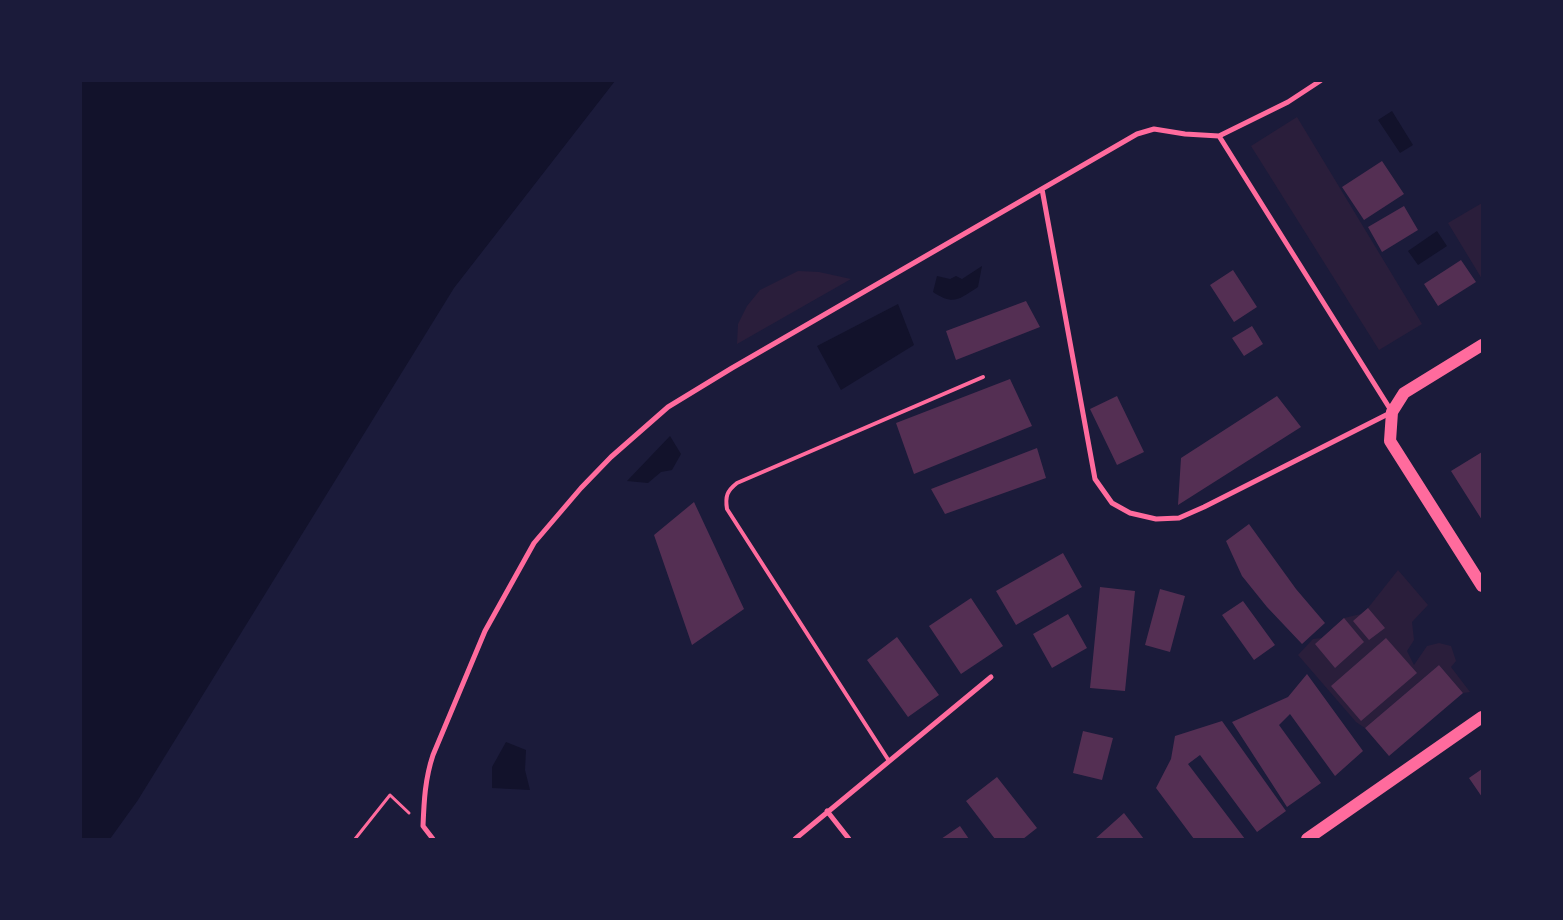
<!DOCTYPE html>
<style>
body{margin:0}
#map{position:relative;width:1563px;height:920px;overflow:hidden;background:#1b1b3a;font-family:"Public Sans",sans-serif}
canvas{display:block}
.frame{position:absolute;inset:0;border:82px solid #1b1b3a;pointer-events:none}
</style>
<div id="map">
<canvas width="1563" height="920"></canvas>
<div class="frame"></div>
</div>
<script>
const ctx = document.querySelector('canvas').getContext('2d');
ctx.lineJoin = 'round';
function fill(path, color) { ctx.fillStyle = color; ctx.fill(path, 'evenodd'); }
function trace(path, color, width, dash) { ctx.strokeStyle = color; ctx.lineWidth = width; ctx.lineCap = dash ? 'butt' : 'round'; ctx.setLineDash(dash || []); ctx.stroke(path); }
const green = new Path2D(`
 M1297,117L1422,324L1379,350L1251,146Z
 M1482,203V279L1448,223Z
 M798,271L819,272L851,279L737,344L738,324L747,306L760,290Z
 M1398,570L1428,605L1412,622L1414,640L1407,651L1414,665L1427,646L1439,643L1451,646L1456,661L1451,667L1470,692L1463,693L1439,665L1365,728L1356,722L1298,655L1313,639L1322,638L1344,618L1361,614L1368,608Z`);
const water = new Path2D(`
 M81,81H615L454,288L138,800L110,839H81Z
 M1392,111L1413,145L1400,153L1378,120Z
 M1437,231L1447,246L1418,265L1408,251Z
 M982,266L978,287C959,299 954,306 933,292L937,276L950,279L956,276L962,279Z
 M898,304L914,345L841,390L817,346Z
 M670,436L681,454L672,470L661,472L648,483L627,481Z
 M506,742L526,750L525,770L530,790L492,788V767Z`);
const building = new Path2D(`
 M1382,161L1404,194L1364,220L1342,187Z
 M1404,206L1418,230L1382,252L1368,227Z
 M1461,260L1476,282L1438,306L1424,284Z
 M1233,270L1257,307L1234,322L1210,285Z
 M1026,301L1040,327L956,360L946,331Z
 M1252,326L1263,344L1244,356L1232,338Z
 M1010,379L1032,426L914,474L896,423Z
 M1117,396L1144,452L1117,465L1090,409Z
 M1277,396L1301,427L1178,505L1181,458Z
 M1037,448L1046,478L945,514L931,489Z
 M1482,452V520L1451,471Z
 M694,502L744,609L692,645L654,535Z
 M1249,524L1296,589L1325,623L1302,644L1267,607L1242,576L1226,541Z
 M1063,553L1082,587L1016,625L996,591Z
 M1100,587L1135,591L1125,691L1090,688Z
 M1160,589L1185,596L1170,652L1145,645Z
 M971,598L1003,646L961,674L929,626Z
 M1243,601L1275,645L1254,660L1222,615Z
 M1368,608L1385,628L1369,640L1353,621Z
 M1068,614L1087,648L1052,668L1033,634Z
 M1344,618L1364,642L1335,668L1315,644Z
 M897,637L939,695L908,717L867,660Z
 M1386,638L1417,673L1361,721L1331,686Z
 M1439,665L1463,693L1389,756L1365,728Z
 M1307,674L1363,751L1335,776L1290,714L1279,725L1321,783L1287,807L1232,722L1288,697Z
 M1222,721L1286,811L1257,832L1200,755L1188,764L1245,839H1194L1156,788L1171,759L1175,736Z
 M1083,731L1113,738L1102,780L1073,773Z
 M1482,769V797L1469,778Z
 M997,777L1037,828L1023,839H995L966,801Z
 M1124,813L1144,839H1095Z
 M960,826L969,839H941Z`);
const path = new Path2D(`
 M355,839L390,795L409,813`);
const service = new Path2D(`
 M889,761L727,509C725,496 727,491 737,483L983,377`);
const minor = new Path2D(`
 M1042,189L1095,479L1112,503L1130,513L1156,519L1179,518L1204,507L1392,412L1219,136
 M827,811L849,839
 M433,839L423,826C424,801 425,779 433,755L485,631L534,543L581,488L611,457L668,407L732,368L1137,134L1154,129L1185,134L1219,136L1288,102L1320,81
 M795,839L991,677`);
const primary = new Path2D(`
 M1482,345L1404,393L1392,412L1390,441L1482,586
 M1307,839L1482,717`);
fill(green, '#2a1e3b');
fill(water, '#12122b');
fill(building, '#542f53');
trace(path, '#ff6b9d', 3);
trace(service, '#ff6b9d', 4);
trace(minor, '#ff6b9d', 5);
trace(primary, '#ff6b9d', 12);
</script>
